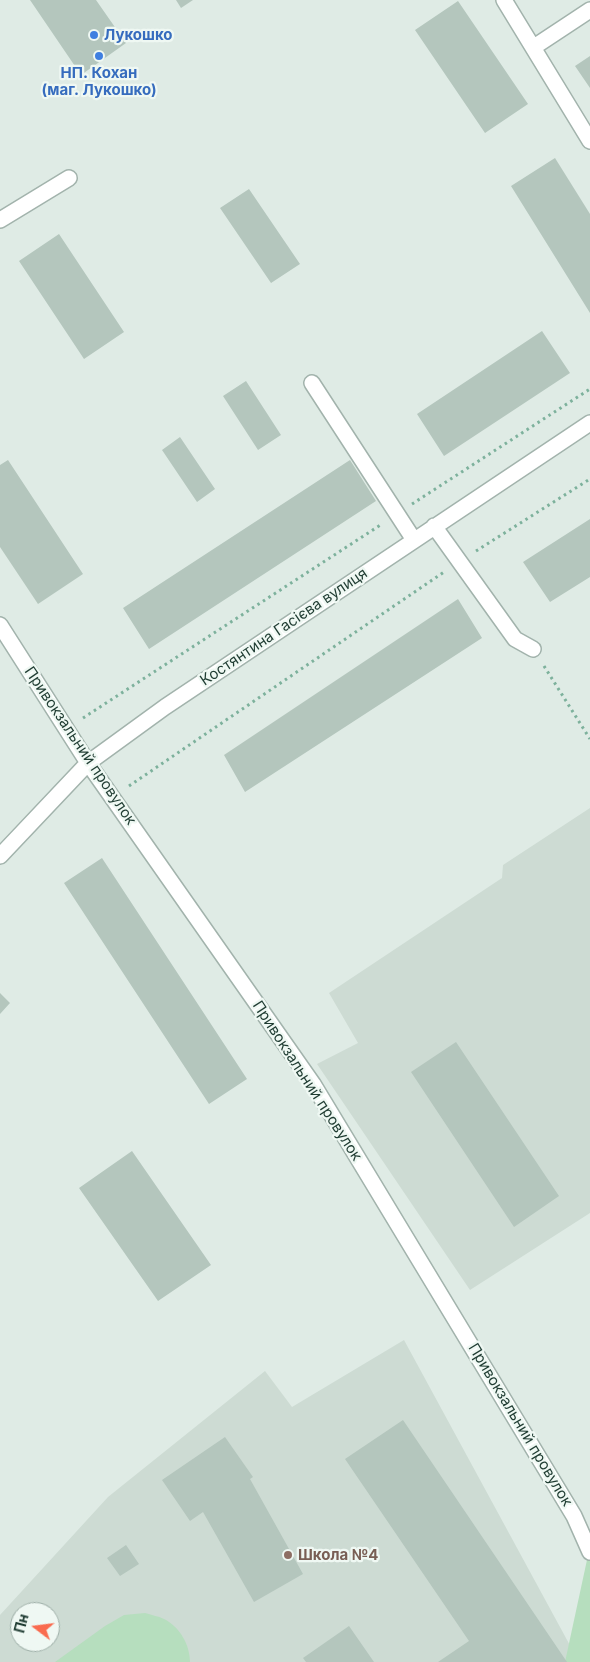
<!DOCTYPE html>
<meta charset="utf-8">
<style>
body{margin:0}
#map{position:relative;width:590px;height:1662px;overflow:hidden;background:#dfebe5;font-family:Inter,sans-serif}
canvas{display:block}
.north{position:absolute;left:10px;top:1602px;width:50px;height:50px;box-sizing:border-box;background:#eff8f3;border:1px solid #9cada6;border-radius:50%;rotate:285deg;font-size:14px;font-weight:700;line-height:20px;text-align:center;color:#1f3c32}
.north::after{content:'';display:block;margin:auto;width:18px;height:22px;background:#f96b4f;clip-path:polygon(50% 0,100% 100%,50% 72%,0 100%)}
</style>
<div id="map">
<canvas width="590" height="1662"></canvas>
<div class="north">Пн</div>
</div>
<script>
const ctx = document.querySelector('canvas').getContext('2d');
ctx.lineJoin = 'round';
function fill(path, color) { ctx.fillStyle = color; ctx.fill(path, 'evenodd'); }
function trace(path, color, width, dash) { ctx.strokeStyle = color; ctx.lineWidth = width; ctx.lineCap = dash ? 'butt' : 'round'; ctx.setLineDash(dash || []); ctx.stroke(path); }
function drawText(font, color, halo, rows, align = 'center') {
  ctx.font = font + ' Inter,sans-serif'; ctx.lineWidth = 4.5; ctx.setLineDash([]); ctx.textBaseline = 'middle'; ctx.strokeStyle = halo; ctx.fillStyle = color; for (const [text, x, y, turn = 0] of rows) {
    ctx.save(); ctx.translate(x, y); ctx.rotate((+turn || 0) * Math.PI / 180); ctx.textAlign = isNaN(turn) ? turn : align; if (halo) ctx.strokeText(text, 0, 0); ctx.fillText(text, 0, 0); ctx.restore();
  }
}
const built = new Path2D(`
 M590,808V1213L470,1290L317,1064L358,1043L329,993L502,878L503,865Z
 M404,1340L579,1662H0V1615L108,1497L265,1371L292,1407ZM20,1612H50V1642H20Z`);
const green = new Path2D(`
 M590,1546V1662H565Z
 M145,1613C151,1615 158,1616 164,1619C180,1627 190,1645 190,1662H55L105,1626L124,1615Z`);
const building = new Path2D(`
 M30,0H96L126,43L81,75Z
 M176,0H193L181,8Z
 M458,1L528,104L485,133L415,30Z
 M590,56V88L575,66Z
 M555,158L590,214V313L511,186Z
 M249,189L300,264L271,283L220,208Z
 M59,234L124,332L84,359L19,261Z
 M542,331L570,373L444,456L417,414Z
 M246,381L281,435L258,450L223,396Z
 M180,437L215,489L197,502L162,450Z
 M8,460L83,574L38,604L0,547V465Z
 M350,460L376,501L149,649L123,608Z
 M590,519V577L550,602L523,562Z
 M458,599L482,638L245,792L224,755Z
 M102,858L247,1079L209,1104L64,883Z
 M0,993L10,1003L0,1014Z
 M456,1042L559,1196L514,1227L411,1072Z
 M132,1151L211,1265L158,1301L79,1188Z
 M403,1420L567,1662H438L469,1641L345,1459Z
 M225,1437L253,1477L250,1479L303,1574L254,1602L203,1512L190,1521L162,1480Z
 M126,1545L139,1564L120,1576L107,1558Z
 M349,1626L374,1662H306L303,1658Z`);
const path = new Path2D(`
 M412,504L590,389
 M476,551L590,479
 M544,666L590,739
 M83,718L382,524
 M129,786L444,572`);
const minor = new Path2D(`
 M504,0L590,141
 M534,47L590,10
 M0,220L69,178
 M312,383L414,540
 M434,526L515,639L533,649
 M0,625L88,763L313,1084L574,1516L590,1552
 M0,856L88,763L165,707L590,423`);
const markers = [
 [94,35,5,"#3f7fe0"],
 [99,56,5,"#3f7fe0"],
 [288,1555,5,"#8d6e63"]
];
const shopNames = [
 ["Лукошко",104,35],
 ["НП. Кохан",99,73,"center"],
 ["(маг. Лукошко)",99,90,"center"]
];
const streetNames = [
 ["Костянтина Гасієва вулиця",284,627,-34],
 ["Привокзальний провулок",80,746,56],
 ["Привокзальний провулок",307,1081,57],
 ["Привокзальний провулок",520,1425,59]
];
const educationNames = [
 ["Школа №4",298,1555]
];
fill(built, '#cddbd3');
fill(green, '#b6debe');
fill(building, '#b4c6bd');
trace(minor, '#a2b3ac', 18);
trace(path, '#7db19c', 3, [2.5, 4]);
trace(minor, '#fff', 15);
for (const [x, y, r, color] of markers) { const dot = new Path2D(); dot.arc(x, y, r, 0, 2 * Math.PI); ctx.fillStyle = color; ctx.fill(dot); trace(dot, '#eff8f3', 2); }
drawText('bold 15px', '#366cbe', '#eff8f3', shopNames, 'left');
drawText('15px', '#1f3c32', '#eff8f3', streetNames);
drawText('bold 15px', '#785e54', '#eff8f3', educationNames, 'left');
</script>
